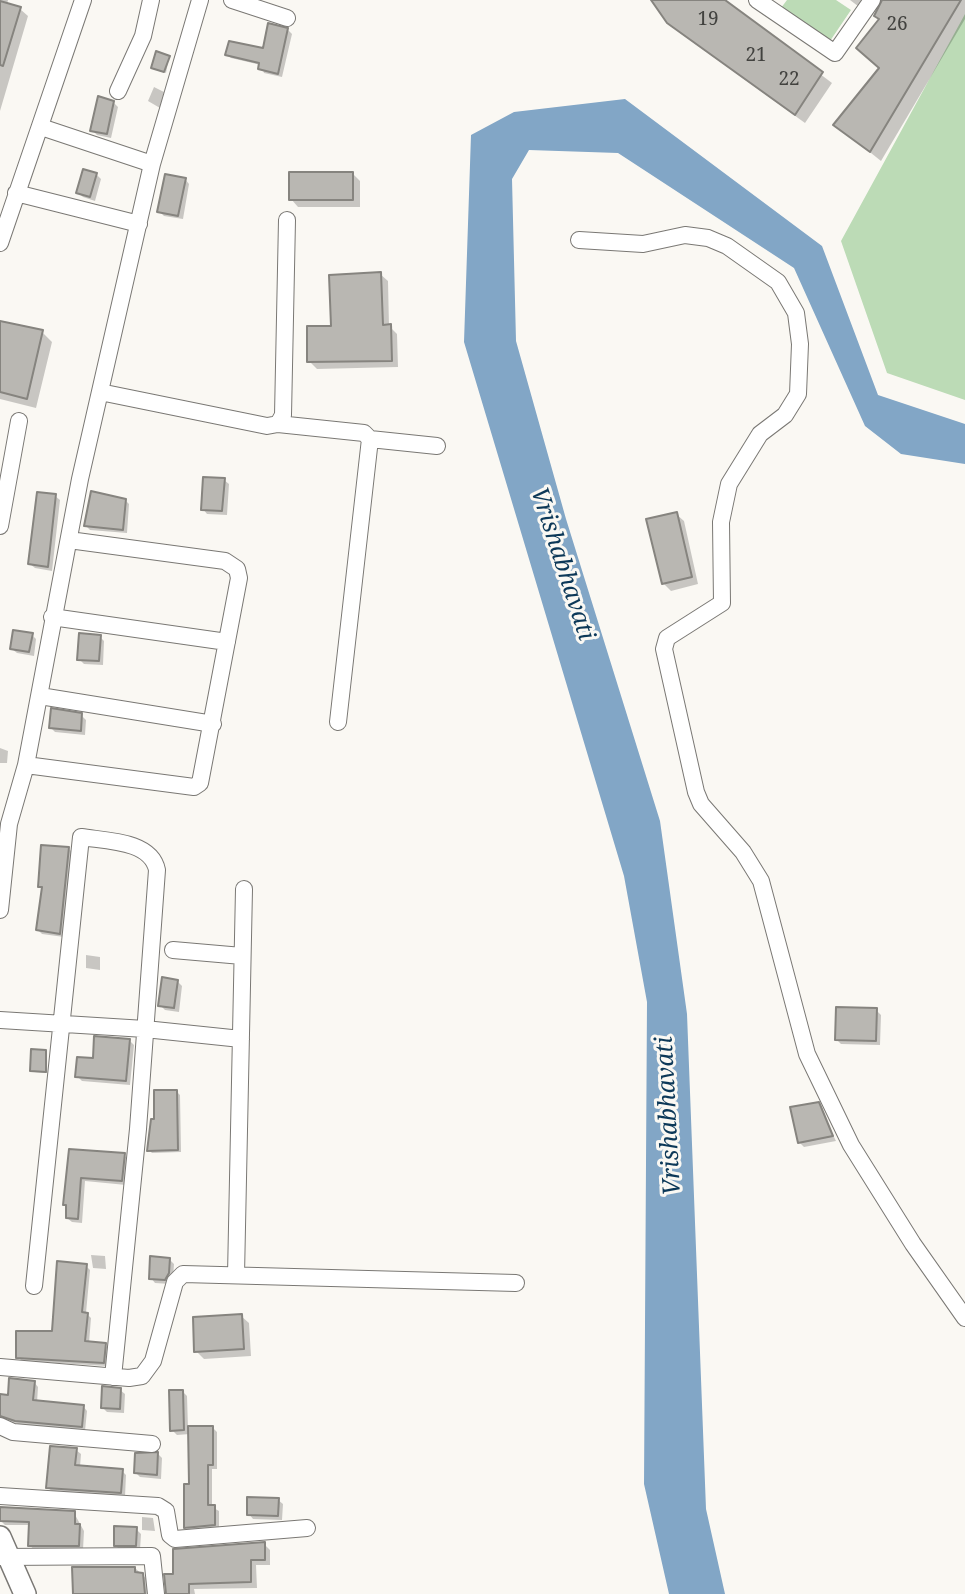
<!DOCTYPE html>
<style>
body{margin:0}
canvas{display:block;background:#faf8f3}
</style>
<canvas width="965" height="1594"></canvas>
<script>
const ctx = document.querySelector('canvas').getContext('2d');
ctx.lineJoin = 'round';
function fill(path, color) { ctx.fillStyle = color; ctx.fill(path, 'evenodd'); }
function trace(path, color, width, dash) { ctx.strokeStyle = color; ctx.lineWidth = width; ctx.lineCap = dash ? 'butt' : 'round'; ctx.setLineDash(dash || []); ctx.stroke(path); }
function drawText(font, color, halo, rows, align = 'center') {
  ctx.font = font + ' "Noto Serif",serif'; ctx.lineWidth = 6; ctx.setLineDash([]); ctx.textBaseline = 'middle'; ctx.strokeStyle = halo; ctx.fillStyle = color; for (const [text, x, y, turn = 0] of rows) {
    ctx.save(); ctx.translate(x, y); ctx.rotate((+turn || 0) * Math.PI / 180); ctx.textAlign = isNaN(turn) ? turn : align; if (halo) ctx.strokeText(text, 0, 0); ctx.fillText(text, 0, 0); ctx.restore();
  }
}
const green = new Path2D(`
 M787,0H836L851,10L830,41L781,8Z
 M965,14V400L887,373L841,241Z`);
const water = new Path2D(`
 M625,99L822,246L878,395L965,424V464L901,454L865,426L794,268L618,153L529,150L512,179L516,341L566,519L660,821L687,1014L706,1509L725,1594H669L644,1484L647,1002L624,876L464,342L471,135L514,112Z`);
const shadow = new Path2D(`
 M0,0H8L7,5L20,9L28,16L0,111Z
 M653,0H722L832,83L805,123L680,33Z
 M850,0H881L867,13Z
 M896,0H965V19L881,161L836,125L881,69Z
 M288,30L292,34L282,77L264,73L261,65L231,58L227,54L264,50Z
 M169,57L166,73L153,67Z
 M154,87L164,92L160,108L148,101Z
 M113,102L118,107L111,138L97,135L92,130Z
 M352,173L360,181V207H298L291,199Z
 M96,174L101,179L95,201L83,197L78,193Z
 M185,179L189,184L183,219L164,216L159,211Z
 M380,274L388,281L389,326L397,334L398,367L317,369L309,361L333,327Z
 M0,322L42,332L52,342L36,408L0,399Z
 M224,480L229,484L227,515L207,514L203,509Z
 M55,496L60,500L52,571L35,568L30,564Z
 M125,500L129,504L127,533L90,530L86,526Z
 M676,514L684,521L698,584L671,591L663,583Z
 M32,635L36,639L34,656L17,653L12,649Z
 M100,637L104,641L103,665L84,664L79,659Z
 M81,715L86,720L85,735L55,732L51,728Z
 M0,748L8,751L7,763H0Z
 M69,849L73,853L64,937L42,934L38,930L43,889L40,886Z
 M86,955L100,957V970L86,968Z
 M178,982L182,986L179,1012L165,1010L160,1005Z
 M876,1010L881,1015L880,1045L841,1044L836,1039Z
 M129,1040L134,1045L130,1085L82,1081L77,1076L94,1060Z
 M46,1051L47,1073L34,1072L32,1071Z
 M177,1092L180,1095L181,1152L152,1153L149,1150Z
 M818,1104L836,1141L804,1147L799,1142Z
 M71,1151L124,1155L128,1159L126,1185L85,1181L82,1223L72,1222L67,1218L68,1207L65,1204Z
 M91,1255L105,1256L106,1269L93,1268Z
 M169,1259L174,1264L173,1278L170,1284L155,1283L151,1278Z
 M86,1266L90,1270L86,1313L91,1318L89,1343L105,1345L109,1349L107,1366L22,1361L18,1357L54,1332Z
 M241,1316L249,1323L251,1356L204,1359L196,1351Z
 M34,1382L38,1387L37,1403L83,1406L87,1411L85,1431L21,1425L5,1419L0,1422V1396L10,1397Z
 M120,1390L125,1394L124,1413L107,1412L102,1407Z
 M183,1392L187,1396L188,1428L212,1427L217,1432V1469H212V1507L219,1511V1529L191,1532L186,1527L191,1486L190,1434L177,1435L172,1430Z
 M76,1450L81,1454L80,1467L122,1471L126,1475L125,1497L53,1492L48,1488Z
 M158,1454L162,1458L161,1479L140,1477L135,1472Z
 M278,1500L283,1504L282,1520L253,1519L249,1514Z
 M74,1513L84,1531L83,1550H35L30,1546V1525H5L0,1520Z
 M142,1517L153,1518L155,1531L142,1530Z
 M136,1529L141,1534L140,1550H120L115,1545Z
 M264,1544L270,1550V1565H256L257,1588L194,1589L195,1594H168L174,1576Z
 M135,1568L149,1581L152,1594H74Z`);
const building = new Path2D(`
 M651,0H725L823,72L795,115L667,23Z
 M882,0H961L870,152L833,125L879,68L856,48L879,19L874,16Z
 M0,1L21,7L3,66L0,65Z
 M268,23L288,28L278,74L258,69L259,63L225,55L229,41L263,48Z
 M156,51L170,56L164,72L151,68Z
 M98,96L114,101L107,134L90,131Z
 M83,169L97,173L90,197L76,193Z
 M289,172H353V200H289Z
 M165,174L186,178L178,216L157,212Z
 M381,272L383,325L391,324L392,361L307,362V326H331L329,275Z
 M0,321L43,330L27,399L0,392Z
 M203,477L225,478L222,511L201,510Z
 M91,491L126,499L123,530L84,526Z
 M37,492L56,494L48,567L28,564Z
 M677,512L692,577L662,584L646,519Z
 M13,630L33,633L29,652L10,649Z
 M79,633L101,635L99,661L77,660Z
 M51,708L82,713L81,731L49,728Z
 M41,845L69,847L60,934L36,930L42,887H38Z
 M162,977L178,980L174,1008L158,1006Z
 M836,1007L877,1008L876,1041L835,1040Z
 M94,1036L130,1039L126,1081L75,1077L77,1057L93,1058Z
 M31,1049L46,1050V1072L30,1071Z
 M154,1090H177L178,1150L147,1151L151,1119H154Z
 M819,1102L833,1136L798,1143L790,1107Z
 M69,1149L125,1153L122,1181L81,1178L78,1219L66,1218V1205H63Z
 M150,1256L170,1258L169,1273L165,1280L149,1279Z
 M57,1261L87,1264L82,1312L88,1313L85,1341L106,1343L104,1363L16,1358V1331H52Z
 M242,1314L244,1349L194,1352L193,1317Z
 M9,1378L35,1381L33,1400L84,1405L82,1427L15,1421L0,1416V1394L8,1395Z
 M102,1386L121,1388L120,1409L101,1408Z
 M169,1390H183L184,1430L170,1431Z
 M188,1426H213V1465H208V1505H215V1525L184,1528V1484H189Z
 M50,1446L77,1448L75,1465L123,1469L121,1493L46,1488Z
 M158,1452L157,1475L134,1473L135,1453Z
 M247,1497L279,1498L278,1516L247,1515Z
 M0,1507L75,1511V1524H80L79,1546H28L29,1522L0,1521Z
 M114,1526L137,1527L136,1546H114Z
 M265,1542V1560H251V1582L189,1584V1594H166L164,1574H173V1549Z
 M72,1567H135V1572L143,1573L145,1594H73Z`);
const minor = new Path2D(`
 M232,0L287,18
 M757,0L835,53L872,0
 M118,91L143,36L151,0
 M41,127L152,164
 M16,193L139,224
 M579,240L643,244L685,235L708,238L727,246L778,282L796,313L800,344L798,394L785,415L760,434L729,484L721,522L722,603L667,638L664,649L696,792L701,804L743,852L761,881L807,1054L851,1145L913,1244L965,1318
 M0,243L83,0
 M100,392L267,426L278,424L283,415L287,220
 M278,424L364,433L370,439L338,722
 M370,439L437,446
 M0,526L19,421
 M52,617L227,642
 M40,696L213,724
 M26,765L194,787L200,783L239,578L237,569L225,561L69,540
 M0,910L9,824L26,765L80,479L152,164L200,0
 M173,950L242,956
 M0,1020L145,1029L241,1039
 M236,1275L244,889
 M34,1286L81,837C105,841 151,840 157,870L138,1129L113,1377
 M0,1367L129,1378L142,1376L153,1361L175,1282L183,1274L516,1283
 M0,1426L13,1432L152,1444
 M0,1496L158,1506L166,1511L170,1535L175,1539L307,1528
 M1,1557L152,1556L156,1594`);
const tertiary = new Path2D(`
 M0,1537L25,1594`);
const numberNames = [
 ["19",708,20],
 ["26",897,25],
 ["21",756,56],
 ["22",789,80]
];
const waterNames = [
 ["Vrishabhavati",562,564,72],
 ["Vrishabhavati",669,1116,-93]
];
fill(green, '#bcdbb6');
fill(water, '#82a6c6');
fill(shadow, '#0003');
fill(building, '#b9b7b2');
trace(building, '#86847f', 2);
trace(minor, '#7a7874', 18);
trace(tertiary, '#7a7874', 24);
trace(minor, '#fff', 16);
trace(tertiary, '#fff', 21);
drawText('19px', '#42423f', null, numberNames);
drawText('italic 24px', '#0c3858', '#faf8f3', waterNames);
</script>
